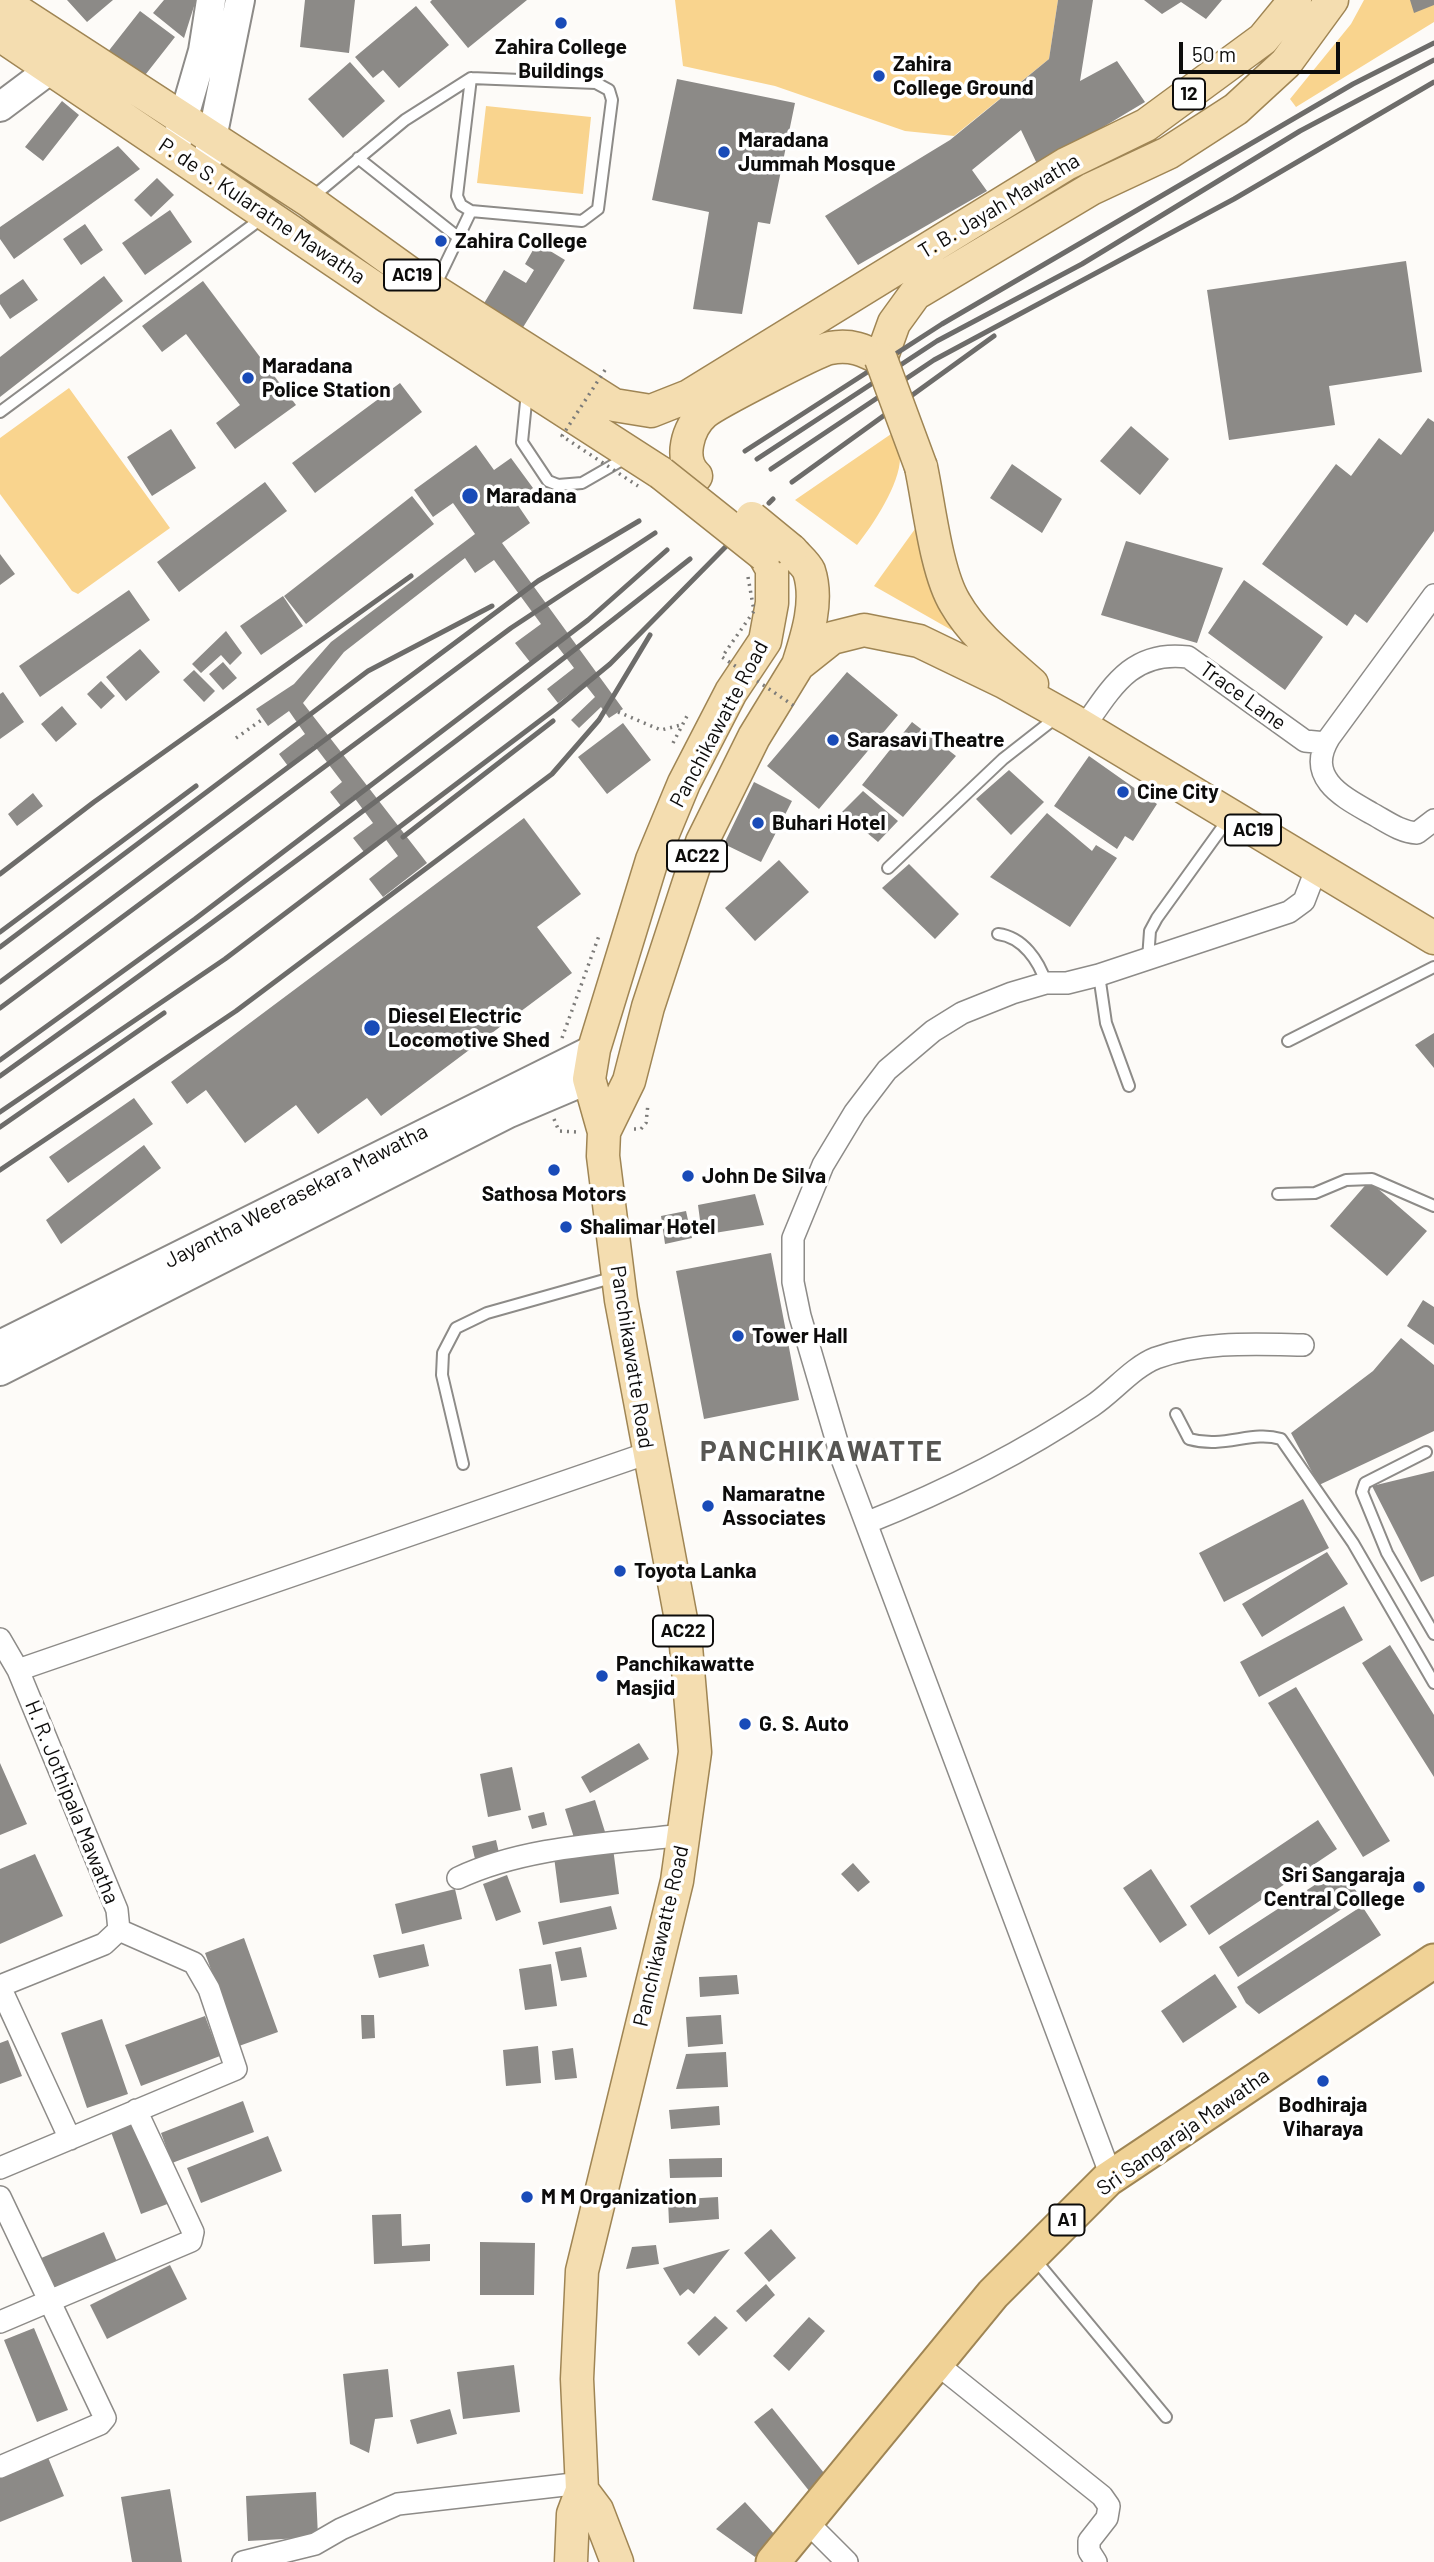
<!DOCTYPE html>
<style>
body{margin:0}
#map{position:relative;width:1434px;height:2562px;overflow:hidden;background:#fdfbf8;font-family:Barlow,sans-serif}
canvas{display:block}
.scale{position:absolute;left:1179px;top:42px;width:161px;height:32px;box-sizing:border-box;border:4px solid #0d0c0b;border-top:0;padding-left:9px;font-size:21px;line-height:24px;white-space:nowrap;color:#0d0c0b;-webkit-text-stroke:5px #fff;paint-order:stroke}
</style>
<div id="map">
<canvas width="1434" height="2562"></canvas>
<div class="scale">50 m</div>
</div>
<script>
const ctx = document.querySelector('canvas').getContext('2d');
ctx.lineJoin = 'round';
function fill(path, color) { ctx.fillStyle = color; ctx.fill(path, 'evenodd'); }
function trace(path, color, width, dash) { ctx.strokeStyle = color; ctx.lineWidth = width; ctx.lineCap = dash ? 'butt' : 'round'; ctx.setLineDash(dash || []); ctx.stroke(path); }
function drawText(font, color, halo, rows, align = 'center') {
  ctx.font = font + ' Barlow,sans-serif'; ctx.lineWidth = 7; ctx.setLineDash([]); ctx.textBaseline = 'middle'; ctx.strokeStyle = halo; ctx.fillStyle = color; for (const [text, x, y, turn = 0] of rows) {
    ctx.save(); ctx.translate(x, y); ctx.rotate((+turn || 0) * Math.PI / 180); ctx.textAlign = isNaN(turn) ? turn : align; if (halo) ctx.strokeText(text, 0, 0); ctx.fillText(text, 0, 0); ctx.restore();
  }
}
const green = new Path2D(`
 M675,0H1058L1049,59L954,136L905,131L775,86L683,66Z
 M1364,0H1434V22L1296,107L1290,99L1351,24Z
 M486,106L591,117L583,194L477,183Z
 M69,388L170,528L78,594L72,591L0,494V438Z
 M894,432C896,440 900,449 900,458C900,484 873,525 857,545L795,500Z
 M920,522L969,640L874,586Z`);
const building = new Path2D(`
 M67,0H113L87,22Z
 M164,0H196L184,38L153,13Z
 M305,0H355L349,53L300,47Z
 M432,0H527L468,48L430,2Z
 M1058,0H1093L1080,81L1117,61L1145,102L1038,166L1021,130L972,170L987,191L858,265L825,216L950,140L1049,59Z
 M1144,0H1222L1206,19L1181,2L1162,14Z
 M1410,0H1434V5L1414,13Z
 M416,6L449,45L399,88L383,70L373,78L355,57Z
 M140,11L175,37L142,79L107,53Z
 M350,62L385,101L343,138L308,99Z
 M677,79L795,103L770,224L758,222L742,314L693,309L709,212L652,200Z
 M62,101L79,115L43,161L25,147Z
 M118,146L140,169L14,259L0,239V227Z
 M157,178L174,195L151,217L134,200Z
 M170,210L192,242L145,275L122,243Z
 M85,224L103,250L81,265L63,239Z
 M537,243L565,260L522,329L483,305L504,270L526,283L534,270L525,264Z
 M1406,261L1422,372L1329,386L1335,425L1229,440L1207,290Z
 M104,276L123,301L0,397V357Z
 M23,279L38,300L10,319L0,304V295Z
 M203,281L296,405L235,449L216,423L240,405L186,334L162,352L142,326Z
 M400,383L422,412L315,493L292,463Z
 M1428,418L1434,422V531L1367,623L1355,614L1347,626L1262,564L1336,464L1351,476L1379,438L1401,455Z
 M1131,426L1169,459L1140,495L1100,461Z
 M171,429L196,468L152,496L127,457Z
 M476,445L494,470L511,458L533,488L515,501L530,523L502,543L623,709L609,718L601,707L579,728L571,720L595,697L584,683L558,703L547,689L574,668L555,643L530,662L515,643L541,624L494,560L475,573L465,558L344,652L303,703L427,863L383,897L369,879L398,856L384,837L364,852L353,838L373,823L353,796L341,806L330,792L342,782L314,745L288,766L279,754L305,734L289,711L268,726L256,709L294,684L331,642L475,534L453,503L433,517L414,490Z
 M1012,464L1062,499L1042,533L990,498Z
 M265,482L287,511L179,592L157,562Z
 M412,496L434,524L306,624L284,596Z
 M1126,541L1223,568L1197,643L1101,615Z
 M0,554L15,574L0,585Z
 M1244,580L1323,637L1285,690L1208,633Z
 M129,590L150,620L40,697L19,666Z
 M283,596L303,626L261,655L240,626Z
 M226,631L242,653L230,665L221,655L201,673L192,664Z
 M140,649L160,672L126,701L106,677Z
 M223,662L237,678L223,690L209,674Z
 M194,670L215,691L204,702L183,680Z
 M847,672L898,715L819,809L767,766Z
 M101,681L115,696L101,709L87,694Z
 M3,692L24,722L0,739V694Z
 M62,706L77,724L56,742L41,724Z
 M912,722L956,756L903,817L862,785Z
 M623,723L651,760L607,794L578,757Z
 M1089,756L1157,804L1133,841L1125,836L1117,849L1054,806Z
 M1009,770L1044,802L1011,835L976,799Z
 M754,782L792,801L761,862L724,844Z
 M863,791L898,821L878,842L842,812Z
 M33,793L43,806L17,826L8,814Z
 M1047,813L1092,851L1096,845L1117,858L1070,927L990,877Z
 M524,818L581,894L537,927L572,973L381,1116L367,1098L318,1134L296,1105L245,1143L206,1090L187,1104L171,1082Z
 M779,860L809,892L755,941L725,908Z
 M909,864L959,914L935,939L882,888Z
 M1434,1033V1068L1415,1045Z
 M134,1098L153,1124L68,1183L49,1157Z
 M144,1145L161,1168L61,1244L46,1220Z
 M1369,1181L1427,1231L1387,1276L1330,1226Z
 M755,1194L764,1225L702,1235L698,1205Z
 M686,1211L692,1238L665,1244L661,1216Z
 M771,1253L799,1400L704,1419L676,1271Z
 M1423,1300L1434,1307V1345L1407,1326Z
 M1401,1338L1434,1365V1431L1319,1485L1291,1433L1373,1371Z
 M1434,1471V1576L1421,1582L1372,1486Z
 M1303,1499L1329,1548L1224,1602L1199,1553Z
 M1327,1552L1348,1584L1262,1637L1242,1604Z
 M1344,1606L1363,1640L1259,1697L1240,1662Z
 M1390,1645L1434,1715V1777L1362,1663Z
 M1296,1687L1390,1841L1363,1857L1268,1703Z
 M639,1743L649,1759L590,1793L581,1777Z
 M0,1763L27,1824L0,1835Z
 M512,1767L521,1810L488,1817L480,1774Z
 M595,1800L606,1835L576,1844L565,1809Z
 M544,1812L547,1825L532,1829L528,1816Z
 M1318,1820L1337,1849L1209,1935L1190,1906Z
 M496,1840L499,1853L475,1859L472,1846Z
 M613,1848L619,1894L560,1903L554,1857Z
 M35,1854L63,1916L0,1944V1869Z
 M853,1863L870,1882L858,1892L841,1874Z
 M1341,1868L1360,1897L1238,1977L1219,1947Z
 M1151,1869L1187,1925L1160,1943L1123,1888Z
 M507,1875L521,1912L496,1921L483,1884Z
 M455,1889L462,1919L402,1934L395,1904Z
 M611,1906L617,1929L543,1945L538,1922Z
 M1362,1906L1381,1935L1259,2014L1246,2003L1237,1987Z
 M244,1938L278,2032L239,2046L205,1953Z
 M424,1944L429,1966L379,1978L373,1955Z
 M581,1947L587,1977L561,1981L555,1952Z
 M551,1964L557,2006L525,2010L519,1969Z
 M1215,1974L1237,2007L1183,2043L1161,2011Z
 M737,1975L739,1994L700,1997L699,1977Z
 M361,2015H374L375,2038L362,2039Z
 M721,2015L723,2044L688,2047L686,2017Z
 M205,2016L220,2056L141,2086L125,2045Z
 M102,2019L128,2094L87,2108L61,2033Z
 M8,2040L22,2076L0,2084V2043Z
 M538,2046L541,2083L506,2086L503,2050Z
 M573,2048L577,2078L555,2080L552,2051Z
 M726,2052L728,2087L676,2089L686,2054Z
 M243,2101L254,2132L172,2163L161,2133Z
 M719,2106L720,2125L671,2129L669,2110Z
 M140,2122L170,2203L141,2214L111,2132Z
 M268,2136L282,2171L201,2203L187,2168Z
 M722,2158V2177L670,2178L669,2159Z
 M718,2197L719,2219L669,2223L668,2200Z
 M401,2214L402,2246L430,2244V2261L374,2264L372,2215Z
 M771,2229L796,2258L769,2282L744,2253Z
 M104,2232L118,2264L47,2293L34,2261Z
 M480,2242L535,2243L534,2295H480Z
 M656,2245L659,2264L626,2269L632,2247Z
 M730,2249L694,2294L688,2289L680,2296L663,2268Z
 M170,2265L187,2299L107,2339L90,2305Z
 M766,2284L775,2295L746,2322L736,2311Z
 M715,2316L728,2328L699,2356L687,2343Z
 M809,2317L825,2331L789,2371L773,2356Z
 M34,2328L68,2410L37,2422L4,2340Z
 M514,2365L520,2412L463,2419L457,2372Z
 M388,2369L393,2417L375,2419L369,2453L350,2444L343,2374Z
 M772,2408L828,2478L810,2492L754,2422Z
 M450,2409L457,2434L417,2444L410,2420Z
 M47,2455L64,2496L0,2522V2475Z
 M170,2489L182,2562H132L121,2497Z
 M316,2492L318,2537L248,2541L246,2496Z
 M745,2502L775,2535L755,2557L716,2529Z`);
const path = new Path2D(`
 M618,712L661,730L681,725
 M236,738L263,719
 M673,743L687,716
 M562,1038L600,933
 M554,1119L559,1131L577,1132
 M634,1129H641L646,1123L648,1104`);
const service = new Path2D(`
 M358,158L459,238
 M310,199L405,120L471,78L596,83L609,90L612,100L598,209L582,221L471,211L461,205L457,196L471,78
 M434,288L471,211
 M527,392L522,442L548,481L558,485L582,483L629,456
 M0,412L265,216
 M888,868L1003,759L1058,716
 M998,934C1023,937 1039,961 1046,983
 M1148,959L1150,931L1157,918L1229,818
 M1099,975L1106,1023L1129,1086
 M1288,1041L1434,967
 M1278,1194L1315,1193L1346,1180L1372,1179L1434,1206
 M1176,1414L1189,1439C1225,1449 1251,1430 1281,1439L1353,1543L1434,1683
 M1426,1452L1365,1483L1362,1492L1387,1553L1434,1634
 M463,1464L442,1375L443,1353L456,1328L487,1313L615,1277
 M1033,2257L1166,2417`);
const minor = new Path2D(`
 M1434,595L1329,738C1305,778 1343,797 1371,813C1386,821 1400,832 1417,833L1434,820
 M1084,727C1113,685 1133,650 1188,657L1305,741L1326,743
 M866,1523C944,1492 1022,1453 1092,1406C1113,1392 1133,1367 1156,1358C1203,1341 1254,1344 1303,1345
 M0,1639L18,1670L117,1910L119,1930
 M18,1670L648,1453
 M458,1878C526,1846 609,1844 683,1835
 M0,1986L104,1944L119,1930
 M0,1987L70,2139
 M0,2168L236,2069L209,1989L194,1963L119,1930
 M1111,2176L842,1459L800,1316L793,1282V1238L823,1165L855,1112L887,1070L933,1031L962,1013L1012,993L1046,983H1067L1099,975L1289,912L1304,901L1317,867
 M0,2197L105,2418L100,2424L0,2467
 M0,2322L191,2241L193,2232L136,2110
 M937,2364L1102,2496L1109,2506L1107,2518L1089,2541V2551L1096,2562
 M807,2522L847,2562
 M243,2562L315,2544L341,2529L398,2504L582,2483`);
const secondary = new Path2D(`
 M0,107L52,68
 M174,151L203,51L211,0
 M208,158L240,0
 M0,1345L594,1049
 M0,1371L509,1113L589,1079`);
const primary = new Path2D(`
 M0,0L308,200L433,290L614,405L651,411L689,396L1066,164L1146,125L1263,39L1295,0
 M0,35L388,297L661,473
 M921,467C929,504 936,572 955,603C974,636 1004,659 1032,684
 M696,476C678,460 688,427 704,413C716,403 817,351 830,348C851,344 864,350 881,359L894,323L915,294L1091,189L1168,153L1236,109L1286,63L1332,0
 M791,550C797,557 806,564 809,571C819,601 807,637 798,665
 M604,1132L629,1081L648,1007L702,842L754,737L798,665L832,638L864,630L919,641L1004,682L1072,720L1434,938
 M582,2490L597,2510L617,2562
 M571,2562L573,2514L582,2490L577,2379L582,2271L677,1881L695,1752L686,1646L621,1300L603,1156L604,1132L589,1079L594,1049L652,860L684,783L731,692L765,641L772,603V569L764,555`);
const trunk = new Path2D(`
 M773,2562L993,2294L1108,2179L1434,1961`);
const rail = new Path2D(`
 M745,451L942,324L1353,84L1434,43
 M757,459L937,341L1082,264L1300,131L1434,60
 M771,469L934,360L1234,199L1434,82
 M792,482L994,336
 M769,503L773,499
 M403,837L553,721
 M0,874L94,802L411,576
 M0,932L196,786
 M0,947L368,671L492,606
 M0,982L538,581L639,521
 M0,1008L511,628L655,533
 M0,1060L195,919L588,620L667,550
 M0,1076C234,909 465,738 690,559
 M0,1112L225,959L554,710L610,664L753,519
 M0,1127L164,1013
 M0,1170L236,1011L552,774L599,720L650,635`);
const pathBridge = new Path2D(`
 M605,370L562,436L638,486
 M748,577L754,611L722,657L797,708`);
const primaryBridge = new Path2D(`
 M881,359L921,467
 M661,473L764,555
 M752,518L791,550`);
const markers = [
 [561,23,7,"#194bb8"],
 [879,76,7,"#194bb8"],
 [724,152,7,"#194bb8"],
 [441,241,7,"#194bb8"],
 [248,378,7,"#194bb8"],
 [470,496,9,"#194bb8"],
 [833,740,7,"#194bb8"],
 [1123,792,7,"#194bb8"],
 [758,823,7,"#194bb8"],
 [372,1028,9,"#194bb8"],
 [554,1170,7,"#194bb8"],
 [688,1176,7,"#194bb8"],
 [566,1227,7,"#194bb8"],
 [738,1336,7,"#194bb8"],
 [708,1506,7,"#194bb8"],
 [620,1571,7,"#194bb8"],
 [602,1676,7,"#194bb8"],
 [745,1724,7,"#194bb8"],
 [1419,1887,7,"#194bb8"],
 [1323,2081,7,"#194bb8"],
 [527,2197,7,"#194bb8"]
];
const shields = [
 [1189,94,32],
 [412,275,56],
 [1253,830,56],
 [697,856,60],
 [683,1631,60],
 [1067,2220,35]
];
const shieldNames = [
 ["12",1189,94],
 ["AC19",412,275],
 ["AC19",1253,830],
 ["AC22",697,856],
 ["AC22",683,1631],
 ["A1",1067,2220]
];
const poiNames = [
 ["Zahira College",561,47,"center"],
 ["Buildings",561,71,"center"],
 ["Zahira",893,64],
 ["College Ground",893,88],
 ["Maradana",738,140],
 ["Jummah Mosque",738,164],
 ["Zahira College",455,241],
 ["Maradana",262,366],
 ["Police Station",262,390],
 ["Maradana",486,496],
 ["Sarasavi Theatre",847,740],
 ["Cine City",1137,792],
 ["Buhari Hotel",772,823],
 ["Diesel Electric",388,1016],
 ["Locomotive Shed",388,1040],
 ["John De Silva",702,1176],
 ["Sathosa Motors",554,1194,"center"],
 ["Shalimar Hotel",580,1227],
 ["Tower Hall",752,1336],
 ["Namaratne",722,1494],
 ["Associates",722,1518],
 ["Toyota Lanka",634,1571],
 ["Panchikawatte",616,1664],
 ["Masjid",616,1688],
 ["G. S. Auto",759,1724],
 ["Sri Sangaraja",1405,1875,"right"],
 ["Central College",1405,1899,"right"],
 ["Bodhiraja",1323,2105,"center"],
 ["Viharaya",1323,2129,"center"],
 ["M M Organization",541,2197]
];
const streetNames = [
 ["T. B. Jayah Mawatha",999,206,-31],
 ["P. de S. Kularatne Mawatha",262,211,34],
 ["Trace Lane",1243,696,36],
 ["Panchikawatte Road",719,724,-62],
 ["Jayantha Weerasekara Mawatha",296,1196,-27],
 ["Panchikawatte Road",632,1357,81],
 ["H. R. Jothipala Mawatha",72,1802,68],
 ["Panchikawatte Road",661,1936,-77],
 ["Sri Sangaraja Mawatha",1183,2132,-35]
];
const districtNames = [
 ["PANCHIKAWATTE",822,1452]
];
fill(green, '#f9d48e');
fill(building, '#8c8a87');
trace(service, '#8d8b88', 14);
trace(minor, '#8d8b88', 24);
trace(secondary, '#8d8b88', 32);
trace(primary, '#9f8554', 35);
trace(trunk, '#9f8554', 37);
trace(path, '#7c7b79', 3.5, [2, 5]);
trace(service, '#fff', 10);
trace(minor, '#fff', 21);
trace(secondary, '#fff', 28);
trace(primary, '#f4ddb0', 32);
trace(trunk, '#f0d296', 33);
trace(rail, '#6d6c6a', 5);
trace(primaryBridge, '#9f8554', 35, []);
trace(pathBridge, '#7c7b79', 3.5, [2, 5]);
trace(primaryBridge, '#f4ddb0', 32);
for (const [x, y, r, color] of markers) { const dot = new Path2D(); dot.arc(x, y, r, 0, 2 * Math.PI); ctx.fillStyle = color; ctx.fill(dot); trace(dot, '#fff', 2.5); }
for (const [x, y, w] of shields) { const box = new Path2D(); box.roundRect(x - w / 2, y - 15.5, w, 31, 5); ctx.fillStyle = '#fff'; ctx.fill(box); trace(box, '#0d0c0b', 2); }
drawText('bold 19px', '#0d0c0b', null, shieldNames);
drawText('bold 21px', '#0d0c0b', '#fff', poiNames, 'left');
drawText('21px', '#0d0c0b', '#fff', streetNames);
ctx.letterSpacing = '2px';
drawText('bold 28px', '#575653', '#fff', districtNames);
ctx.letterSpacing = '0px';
</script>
